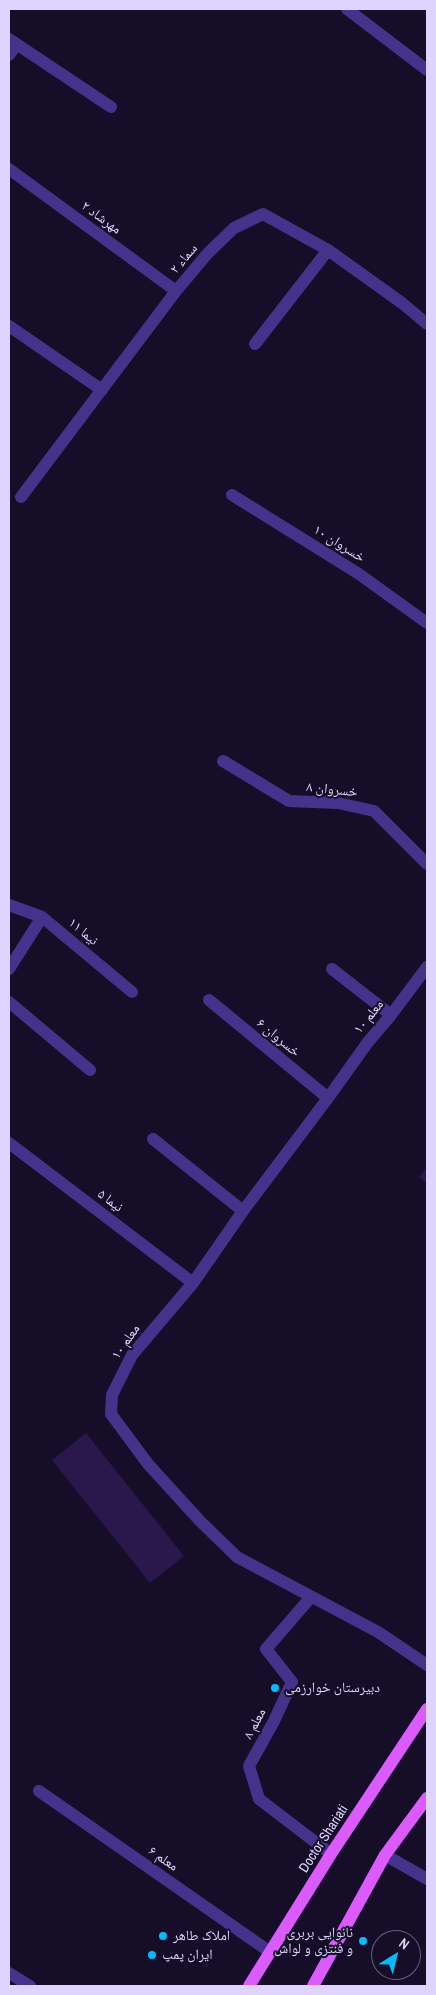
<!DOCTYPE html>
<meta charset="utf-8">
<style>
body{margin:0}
#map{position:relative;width:436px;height:1995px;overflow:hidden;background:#160d28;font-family:"Archivo Narrow",sans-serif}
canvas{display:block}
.frame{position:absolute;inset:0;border:10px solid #dfd4ff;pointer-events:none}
.north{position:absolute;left:371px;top:1930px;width:50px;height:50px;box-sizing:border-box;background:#160d28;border:1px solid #665d7e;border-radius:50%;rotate:36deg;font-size:14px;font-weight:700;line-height:20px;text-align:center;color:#dfd4ff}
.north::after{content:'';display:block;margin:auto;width:18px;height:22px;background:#00bdff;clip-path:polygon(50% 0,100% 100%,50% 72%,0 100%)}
</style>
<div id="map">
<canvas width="436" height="1995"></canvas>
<div class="frame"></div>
<div class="north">N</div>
</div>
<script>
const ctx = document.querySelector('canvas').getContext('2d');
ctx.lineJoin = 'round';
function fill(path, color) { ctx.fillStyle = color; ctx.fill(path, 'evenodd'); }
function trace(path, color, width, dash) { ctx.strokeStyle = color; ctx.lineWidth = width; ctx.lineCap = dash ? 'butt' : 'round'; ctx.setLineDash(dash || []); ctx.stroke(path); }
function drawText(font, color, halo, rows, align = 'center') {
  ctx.font = font + ' "Archivo Narrow","Noto Naskh Arabic",sans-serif'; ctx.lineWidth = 4; ctx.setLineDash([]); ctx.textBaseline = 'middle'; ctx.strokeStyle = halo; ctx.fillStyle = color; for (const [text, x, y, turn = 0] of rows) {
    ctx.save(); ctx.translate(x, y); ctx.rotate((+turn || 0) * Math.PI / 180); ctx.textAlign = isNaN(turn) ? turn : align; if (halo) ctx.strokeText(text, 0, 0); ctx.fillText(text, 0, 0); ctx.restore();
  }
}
const building = new Path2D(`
 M427,1167V1183L419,1177Z
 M86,1433L184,1556L150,1583L52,1460Z`);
const street = new Path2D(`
 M347,9L427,70
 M9,39L111,107
 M9,55L17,44
 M9,169L176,291
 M9,326L102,390
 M255,344L328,250
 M232,495L359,574L427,623
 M21,497L176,291L208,253L234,228L263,214L328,250L402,303L427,324
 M223,761L289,801L338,803L374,811L427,864
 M9,905L42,917L132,992
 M427,967L391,1015L368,1042L328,1098L243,1211L193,1283L132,1355L112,1395L111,1414L148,1464L200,1521L237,1557L378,1632L427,1665
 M9,969L42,917
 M332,969L391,1015
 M209,1000L328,1098
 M9,1002L90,1070
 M153,1139L243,1211
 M9,1143L193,1283
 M311,1597L266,1649L292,1682L274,1721L249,1766L259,1799L331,1854
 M39,1791L270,1952
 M385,1855L427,1879
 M9,1973L30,1986`);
const primary = new Path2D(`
 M249,1986L331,1854L427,1709
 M313,1986L385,1855L427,1798`);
const markers = [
 [275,1688,5,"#00bdff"],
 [163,1936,5,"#00bdff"],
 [363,1941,5,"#00bdff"],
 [152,1955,5,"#00bdff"]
];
const streetNames = [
 ["مهرشاد ۲",101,218,36],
 ["سماء ۲",184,259,-50],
 ["خسروان ۱۰",339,544,32],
 ["خسروان ۸",332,790,6],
 ["نیما ۱۱",83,932,40],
 ["معلم ۱۰",369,1017,-51],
 ["خسروان ۶",278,1038,39],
 ["نیما ۵",110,1201,37],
 ["معلم ۱۰",126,1342,-55],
 ["معلم ۸",255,1724,-62],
 ["Doctor Shariati",324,1839,-57],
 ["معلم ۶",163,1859,35]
];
const poiNames = [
 ["دبیرستان خوارزمی",285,1688],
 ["نانوایی بربری",353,1933,"right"],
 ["و فنتزی و لواش",353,1949,"right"],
 ["املاک طاهر",173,1936],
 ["ایران پمپ",162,1955]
];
fill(building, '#2a174b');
trace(street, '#45338b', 12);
trace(primary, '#dc5bff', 12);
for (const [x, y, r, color] of markers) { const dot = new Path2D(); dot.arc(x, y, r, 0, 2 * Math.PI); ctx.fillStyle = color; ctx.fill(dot); trace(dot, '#160d28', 2); }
drawText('14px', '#dfd4ff', '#160d28', streetNames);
drawText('14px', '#dfd4ff', '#160d28', poiNames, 'left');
</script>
